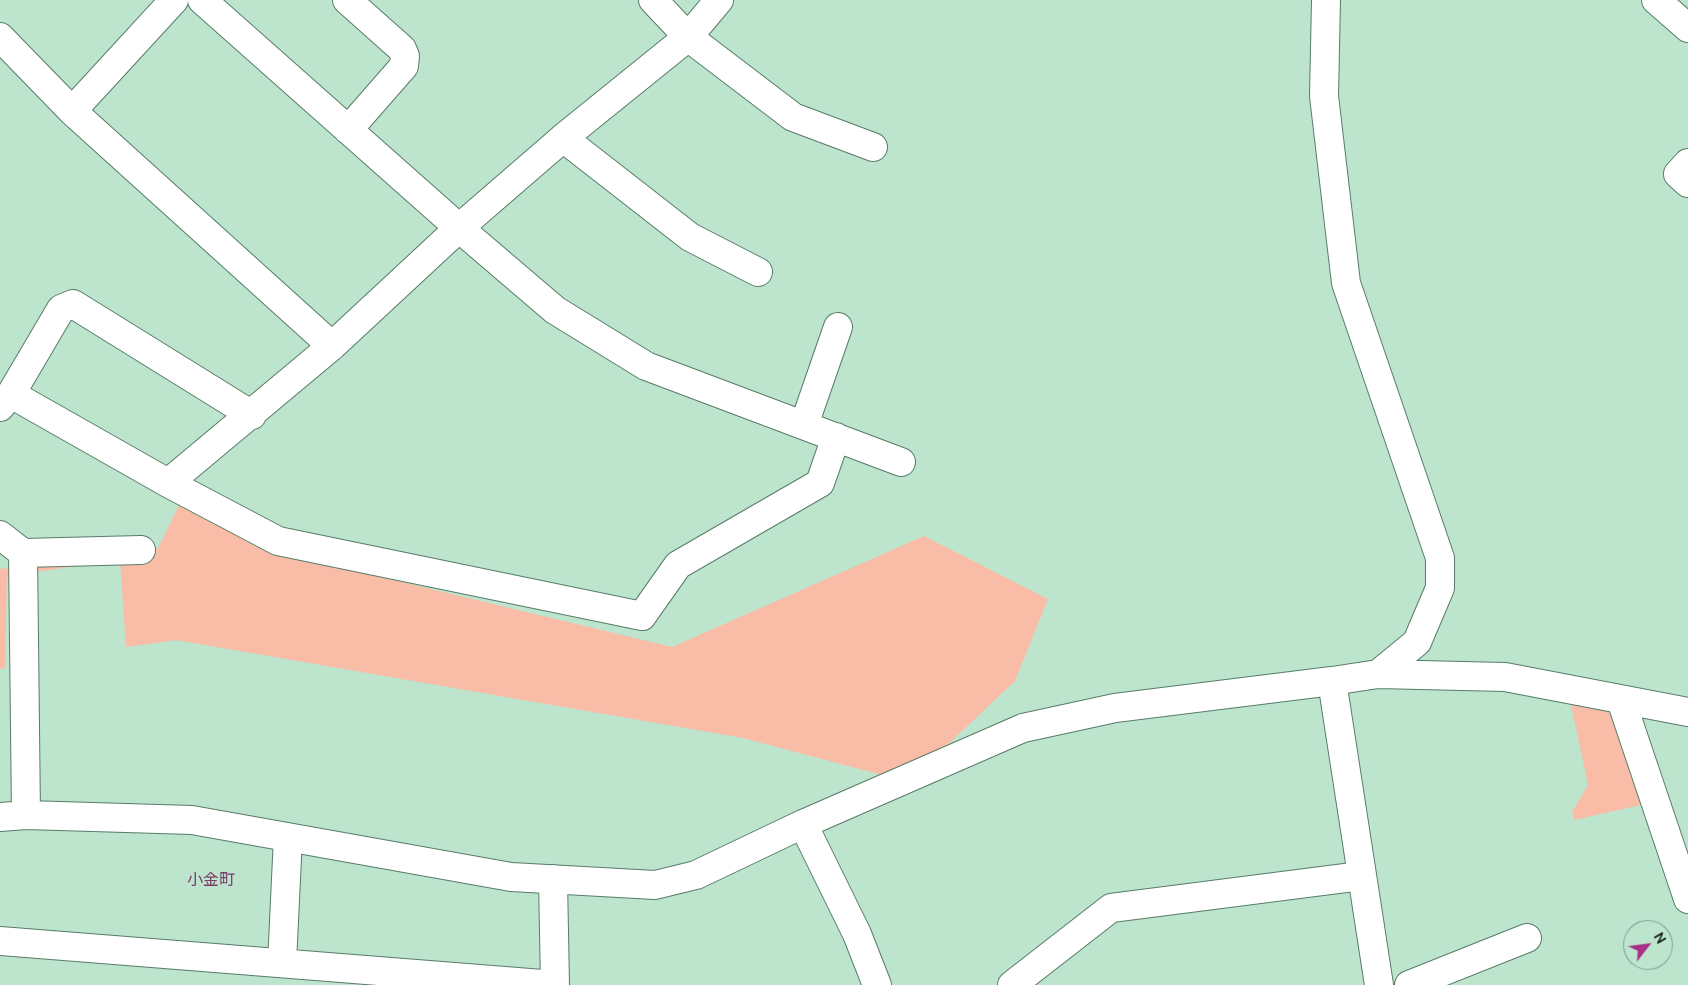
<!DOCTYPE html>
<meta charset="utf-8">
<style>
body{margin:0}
#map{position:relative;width:1688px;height:985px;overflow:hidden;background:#bde5ce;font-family:Ubuntu,sans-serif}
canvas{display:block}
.north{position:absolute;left:1623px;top:920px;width:50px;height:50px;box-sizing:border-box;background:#bde5ce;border:1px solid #7b9988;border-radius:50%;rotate:60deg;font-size:14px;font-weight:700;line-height:20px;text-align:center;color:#18271f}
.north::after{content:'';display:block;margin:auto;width:18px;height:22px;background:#a73189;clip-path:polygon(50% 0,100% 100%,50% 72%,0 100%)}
</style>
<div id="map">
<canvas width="1688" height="985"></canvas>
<div class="north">N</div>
</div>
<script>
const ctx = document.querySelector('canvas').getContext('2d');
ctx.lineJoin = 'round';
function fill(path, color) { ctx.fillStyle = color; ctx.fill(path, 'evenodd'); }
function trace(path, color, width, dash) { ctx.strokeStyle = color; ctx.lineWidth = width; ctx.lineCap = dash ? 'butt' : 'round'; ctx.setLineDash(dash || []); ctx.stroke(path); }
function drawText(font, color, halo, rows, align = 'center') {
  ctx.font = font + ' Ubuntu,"Noto Sans JP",sans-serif'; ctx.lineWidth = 4; ctx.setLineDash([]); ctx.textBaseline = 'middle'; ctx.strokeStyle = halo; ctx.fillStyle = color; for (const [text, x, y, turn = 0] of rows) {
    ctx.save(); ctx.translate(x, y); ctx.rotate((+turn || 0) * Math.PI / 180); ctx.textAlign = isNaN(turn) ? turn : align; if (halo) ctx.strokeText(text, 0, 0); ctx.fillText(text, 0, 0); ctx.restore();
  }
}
const green = new Path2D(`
 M179,505L281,553L672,647L924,536L1048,599L1015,681L908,782L743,738L176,640L126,647L120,560L7,576L5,668L0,669V569L158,548Z
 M1570,700L1618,707L1645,804L1574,820L1572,812L1588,785Z`);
const minor = new Path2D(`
 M202,0L459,228L555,310L646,366L901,462
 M347,0L402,49L405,56L404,66L348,130
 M653,0L688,37L793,117L873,147
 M1326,0L1324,96L1346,283L1440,558V588L1417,642L1378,674
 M1656,0L1688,28
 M0,37L72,111L332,346
 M72,111L174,0
 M563,138L690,237L758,272
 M1688,163L1678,174L1688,183
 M11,394L61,309L73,304L252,415
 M0,407L11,394L168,483L278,541L642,616L678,565L820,483L836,437
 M804,425L838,327
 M168,483L332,346L459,228L563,138L688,37L719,0
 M0,535L23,553
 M1332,681L1379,985
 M1621,700L1688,899
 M26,815L23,553L141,550
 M0,817L26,815L192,820L511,877L655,885L696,875L803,824L1023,728L1115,708L1332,681L1378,674L1505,677L1688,712
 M803,824L857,934L877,985
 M0,941L555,985L553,879
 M282,963L288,837
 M1012,985L1111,908L1361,876
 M1409,985L1527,938`);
const quarterNames = [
 ["小金町",211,880]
];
fill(green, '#f9bca7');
trace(minor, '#577c68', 30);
trace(minor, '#fff', 28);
drawText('16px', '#773b65', '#bde5ce', quarterNames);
</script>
